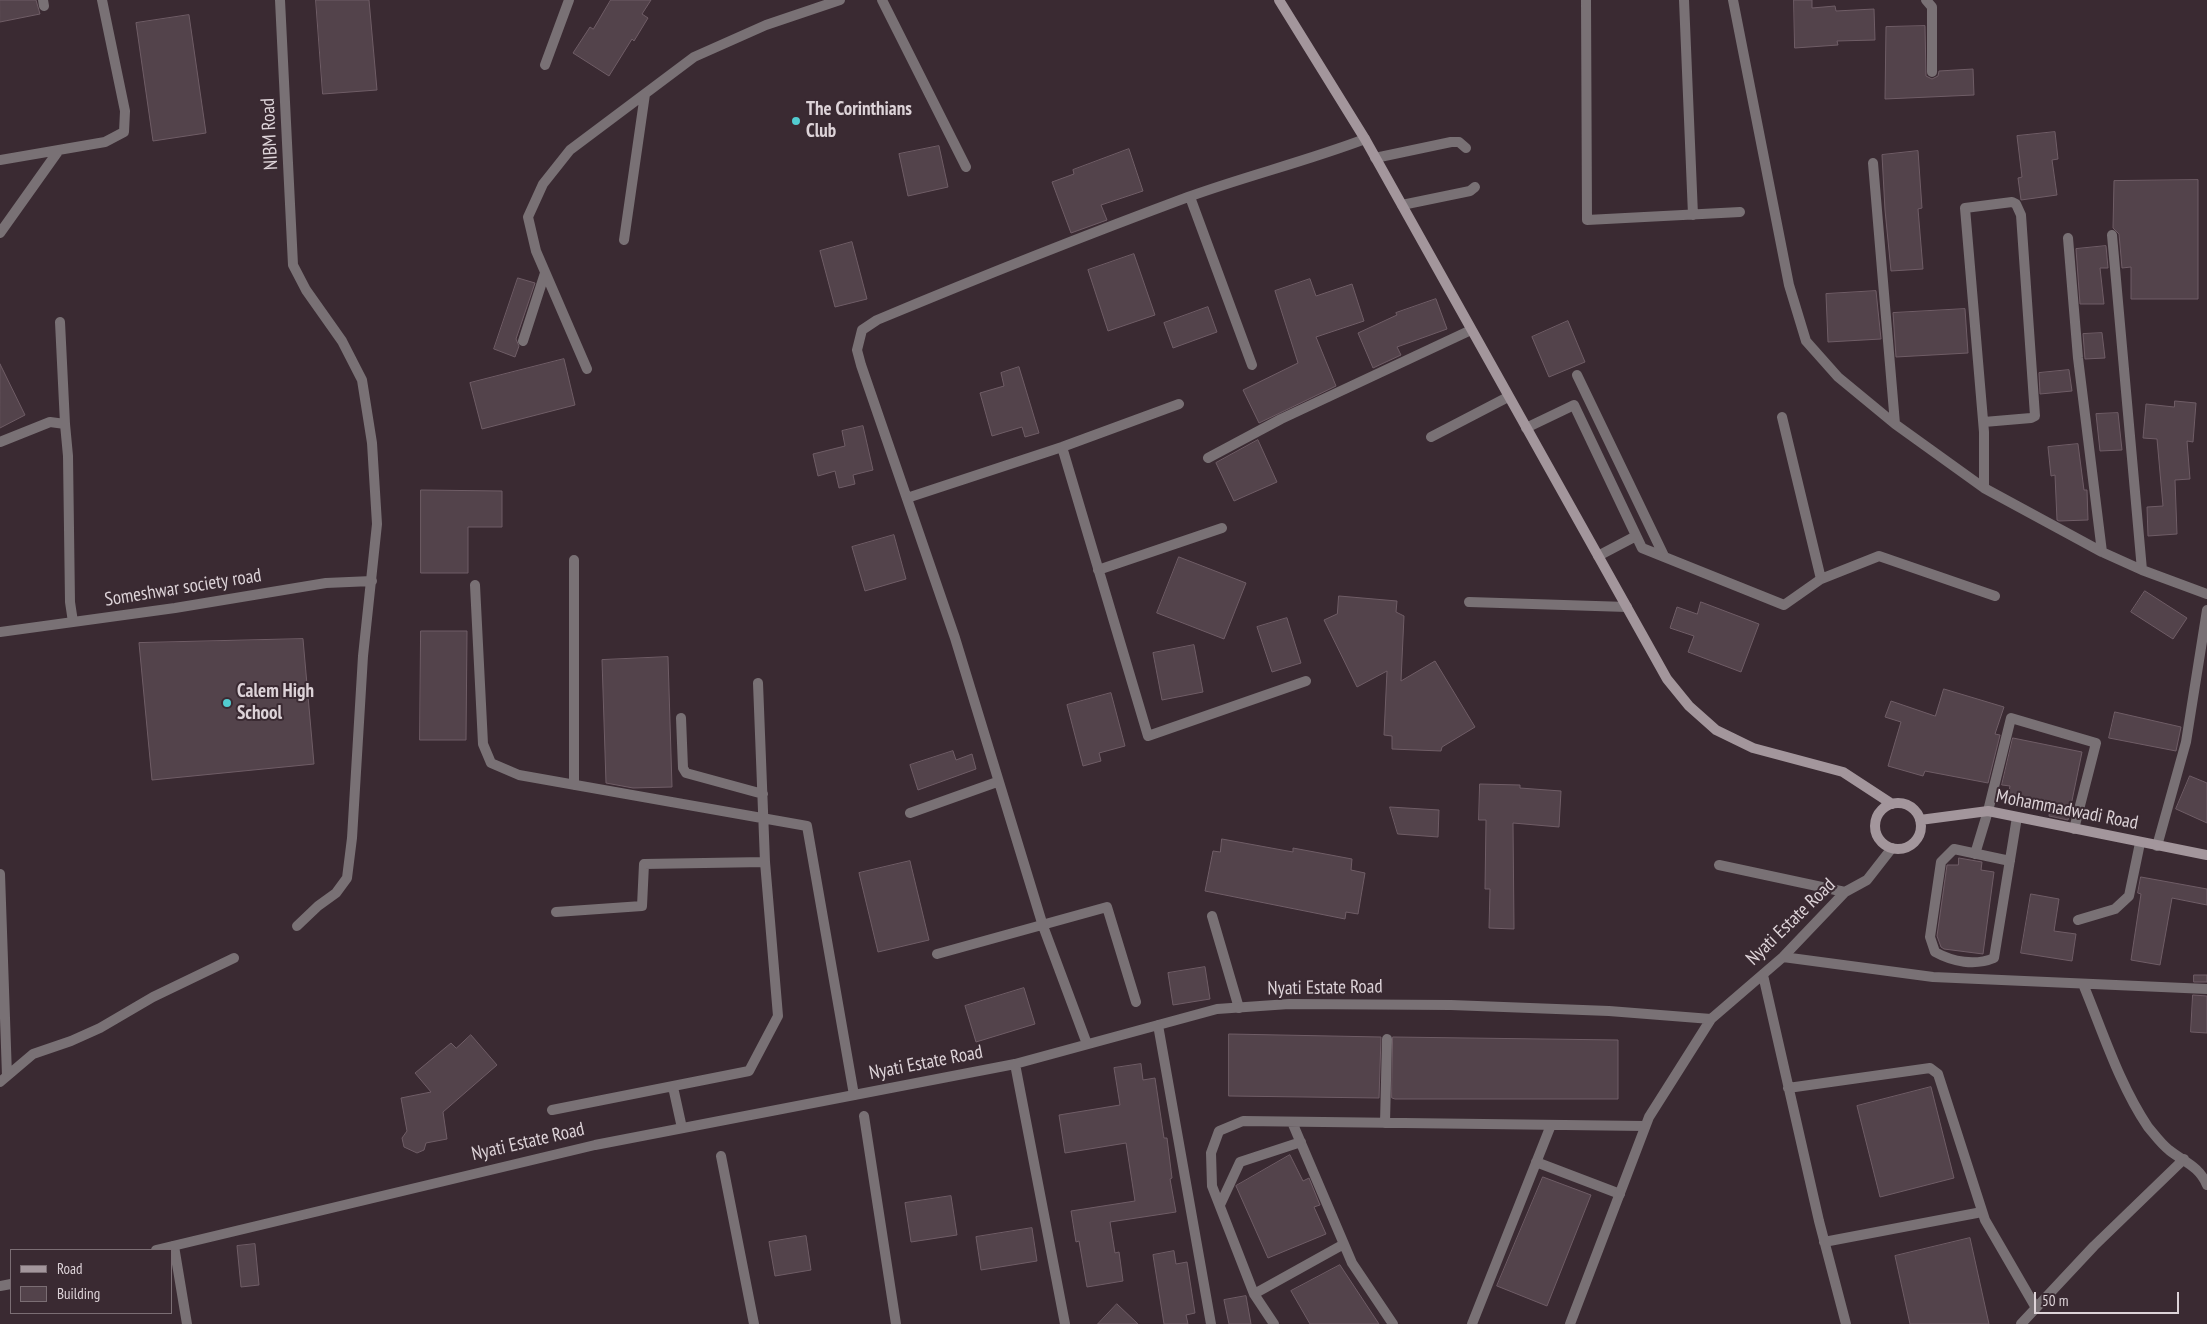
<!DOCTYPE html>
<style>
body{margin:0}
#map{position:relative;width:2207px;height:1324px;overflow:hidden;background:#3a2a32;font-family:"PT Sans Narrow",sans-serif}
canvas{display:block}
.legend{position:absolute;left:10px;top:1249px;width:162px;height:65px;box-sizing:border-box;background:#3a2a32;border:1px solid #7b6e74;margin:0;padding:6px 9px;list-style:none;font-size:15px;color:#ddd3d8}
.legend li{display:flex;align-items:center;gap:10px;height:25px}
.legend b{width:25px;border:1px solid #7b6e74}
.scale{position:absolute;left:2034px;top:1292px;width:145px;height:22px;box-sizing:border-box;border:2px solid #ddd3d8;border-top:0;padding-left:6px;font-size:15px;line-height:18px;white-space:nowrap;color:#ddd3d8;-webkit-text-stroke:4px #3a2a32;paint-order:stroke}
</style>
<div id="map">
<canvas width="2207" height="1324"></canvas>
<ul class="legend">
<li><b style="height:6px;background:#a3969c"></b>Road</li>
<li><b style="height:14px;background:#53434b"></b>Building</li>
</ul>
<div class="scale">50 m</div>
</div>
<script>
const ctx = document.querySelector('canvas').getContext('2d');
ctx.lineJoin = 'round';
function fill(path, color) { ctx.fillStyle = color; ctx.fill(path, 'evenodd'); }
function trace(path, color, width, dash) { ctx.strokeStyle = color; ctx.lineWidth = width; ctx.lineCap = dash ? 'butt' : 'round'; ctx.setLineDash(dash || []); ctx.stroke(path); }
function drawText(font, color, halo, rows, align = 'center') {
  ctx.font = font + ' "PT Sans Narrow",sans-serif'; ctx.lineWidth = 4; ctx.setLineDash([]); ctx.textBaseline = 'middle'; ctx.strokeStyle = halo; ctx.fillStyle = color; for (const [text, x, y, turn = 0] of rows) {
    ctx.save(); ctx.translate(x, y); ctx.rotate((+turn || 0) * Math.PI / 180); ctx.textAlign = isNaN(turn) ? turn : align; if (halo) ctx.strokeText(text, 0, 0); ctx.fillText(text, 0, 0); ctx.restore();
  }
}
const building = new Path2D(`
 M0,0H36L40,14L0,22Z
 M316,0H369L377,90L323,94Z
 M611,0H651L642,14L648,18L634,41L632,39L609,76L573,53L590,27L593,29Z
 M1794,0H1812V8L1835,6L1836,11L1874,9L1875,40L1837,41L1838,45L1795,48Z
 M189,15L206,133L153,141L136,23Z
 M1925,26L1926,76L1932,79L1938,76L1939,71L1973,69L1974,95L1885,99L1886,27Z
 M2055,132L2058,159L2052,160L2057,195L2021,200L2018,178L2022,177L2017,136Z
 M939,146L948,187L908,196L899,154Z
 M1129,149L1143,191L1101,205L1107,220L1071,233L1052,182L1074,174L1073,170Z
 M1918,151L1922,208L1918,209L1923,269L1891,271L1885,210L1882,155Z
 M2198,180V299H2131V267L2122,268L2119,234L2113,228L2114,181Z
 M852,242L867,299L835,307L820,251Z
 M2106,246L2108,268H2100L2104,304H2080L2076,249Z
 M1134,254L1155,315L1108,331L1088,270Z
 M518,278L535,283L516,339L519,346L515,357L494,349Z
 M1310,279L1316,296L1352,284L1364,321L1316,337L1336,386L1259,423L1243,390L1298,363L1275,291Z
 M1876,291L1881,339L1828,342L1826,294Z
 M1436,299L1447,329L1397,347L1401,355L1373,368L1358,333L1397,315L1396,313Z
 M1208,307L1217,332L1173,348L1164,323Z
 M1965,309L1968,353L1896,357L1893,313Z
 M1568,321L1585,362L1549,377L1532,337Z
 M2102,333L2105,358L2085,359L2083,334Z
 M564,359L575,405L482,429L470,383Z
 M0,364L25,415L0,428Z
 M1019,367L1039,433L1025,437L1022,427L992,436L980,393L1004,386L1001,373Z
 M2069,370L2072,391L2040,394L2039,373Z
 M2175,401L2196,403L2193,442L2187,441L2190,479L2175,480L2177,534L2148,536L2147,507L2163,506L2157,439L2143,438L2146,404L2174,407Z
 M2118,413L2122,450L2100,451L2096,414Z
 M863,426L873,470L853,475L855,484L839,488L835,471L818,476L813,454L845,446L842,431Z
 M1258,440L1277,482L1234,501L1216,463Z
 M2078,444L2084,490H2087L2088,520L2059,521L2057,520L2055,475L2051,476L2048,447Z
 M421,490L502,491V527H468V573H421Z
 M894,535L906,579L865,591L852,547Z
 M1179,557L1246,583L1224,639L1157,613Z
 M2145,591L2187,618L2173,639L2131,612Z
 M1339,596L1397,601L1396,612L1404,616L1401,681L1435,661L1475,727L1442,747L1441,751L1392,749V736L1384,735L1387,671L1357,687L1324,620L1337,614Z
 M1701,602L1759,624L1741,672L1688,652L1694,636L1670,628L1677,607L1697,614Z
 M1287,618L1301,663L1272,672L1257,627Z
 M421,631H467L466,740H420Z
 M303,639L314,764L152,780L139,643Z
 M1194,645L1203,692L1162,700L1153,653Z
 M668,657L672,787L633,788L606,783L602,660Z
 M1944,689L2004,707L1995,734L2000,735L1988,783L1925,771L1923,776L1888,766L1901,722L1885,717L1891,701L1935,716Z
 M1111,693L1125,746L1099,753L1101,761L1083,766L1067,705Z
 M2115,712L2181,727L2176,751L2109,738Z
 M2013,738L2082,752L2068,820L2049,816L2050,810L2007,801L2010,786L2002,785Z
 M953,751L956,760L972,754L976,769L918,790L910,765Z
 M2190,776L2207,783V823L2176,809Z
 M1480,784L1520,785V788L1561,791L1559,827L1513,823L1514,929L1489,928L1490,889H1485L1486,820H1479Z
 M1390,807L1439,810L1438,837L1398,834Z
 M1222,839L1293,852V848L1352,859L1351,870L1365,873L1358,914L1346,912L1345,919L1205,891L1213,851L1220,852Z
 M1959,858L1982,862L1981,870L1994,872L1983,954L1944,949L1941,947L1937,936L1947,865H1958Z
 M910,861L929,940L878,952L859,873Z
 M2141,877L2207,889V905L2172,898L2160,965L2131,960L2141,894L2138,893Z
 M2031,894L2059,899L2054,931L2076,934L2072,961L2021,953Z
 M1205,967L1210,999L1173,1005L1168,973Z
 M2194,975H2207V982H2194Z
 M1024,988L1035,1024L976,1042L965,1006Z
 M2193,995L2207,996V1033L2191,1032Z
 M1229,1034L1381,1037L1379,1098L1229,1096Z
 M471,1035L497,1065L443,1112L447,1139L426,1143L424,1150L417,1153L404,1147L402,1138L407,1131L401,1098L431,1092L415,1073L451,1043L456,1048Z
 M1393,1037L1618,1040V1099H1395L1392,1098Z
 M1141,1064L1143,1080L1155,1078L1164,1138H1167L1172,1178L1170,1179L1176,1212L1110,1222L1115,1253L1119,1252L1123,1281L1087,1287L1079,1241L1076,1242L1071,1211L1135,1201L1126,1143L1065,1153L1059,1115L1120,1105L1114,1068Z
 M1931,1087L1954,1178L1880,1197L1857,1106Z
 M1290,1155L1303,1181L1309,1178L1320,1205L1314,1207L1326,1234L1268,1258L1236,1186Z
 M1543,1177L1591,1195L1547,1306L1497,1286Z
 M951,1196L957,1235L911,1242L905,1203Z
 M1032,1228L1037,1261L981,1270L976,1237Z
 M806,1236L811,1270L775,1276L769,1242Z
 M1970,1238L1989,1324H1910L1895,1256Z
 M255,1244L259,1285L241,1287L237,1246Z
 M1174,1251L1176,1264L1187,1262L1195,1313L1186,1315L1188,1324H1164L1153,1255Z
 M1340,1265L1379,1324H1310L1291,1291Z
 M1246,1296L1251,1324H1229L1224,1300Z
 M1117,1304L1138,1324H1098Z`);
const lane = new Path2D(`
 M882,0L966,167
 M1375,158L1451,142H1459L1466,148
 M0,160L105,142L124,132L125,111L102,0
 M1402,205L1470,191L1475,187
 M0,233L59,150
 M624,240L645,94
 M523,341L545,273
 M587,369L536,251L528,217L543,184L570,150L694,57L766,25L840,0
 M1577,375L1664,556
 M1782,417L1821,579
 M1526,428L1574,405L1642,548L1784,605L1821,579L1879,556L1995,596
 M1598,556L1636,536
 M574,560V785
 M475,585L483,744L491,763L519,775L807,826L854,1095
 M681,718L683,768L686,773L763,794
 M2157,846L2186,742L2207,610
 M1975,854L1988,811
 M2010,861L1954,849L1941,862L1930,937L1935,952C1953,962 1975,966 1994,958L2017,817
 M0,874L7,1076
 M556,912L642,906L644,864L765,862
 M1212,916L1239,1008
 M2078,920L2115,909L2129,896L2140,843
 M0,1082L33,1054L71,1041L100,1028L153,997L234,958
 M673,1087L682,1128
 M552,1110L749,1071L778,1016L765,862L758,683
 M1292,1122L1352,1263L1393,1324
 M1385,1123L1387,1039
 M1536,1162L1620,1194
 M1220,1205L1240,1162L1301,1142
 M174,1246L187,1324
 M1254,1294L1344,1244
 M1274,1324L1254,1294L1212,1186L1211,1153L1219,1131L1243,1121L1645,1126
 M1472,1324L1551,1125`);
const street = new Path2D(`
 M43,0L44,6
 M280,0L293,265L306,290L342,341L362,380L372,443L377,524L363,656L352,838L347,878L336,893L318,906L297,926
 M1586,0L1587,220L1740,212
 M1684,0L1693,215
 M1733,0L1789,285L1806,341L1838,377L1895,424L1984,488L2102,552L2142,570L2207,594
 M1926,0L1932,7V72
 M545,65L569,0
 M1873,163L1895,424
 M1190,197L1252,365
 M2112,235L2142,570
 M2068,238L2078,358L2102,552
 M60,322L65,424
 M1984,422L2031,418L2035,416L2021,215L2016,204L2012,202L1965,208L1984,432V488
 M1431,437L1508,397
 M0,442L50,422L65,424L68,456L70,602L73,622
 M1062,447L1148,736L1306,681
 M1208,458L1281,419L1471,330
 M907,498L1062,447L1179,404
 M1098,570L1222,528
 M1469,602L1627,607
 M0,632L175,608L326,583L372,581
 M1988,811L2011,718L2096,743L2074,829
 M910,813L997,782
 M1719,865L1845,892
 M937,954L1107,907L1136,1002
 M1783,957L1933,977L2207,989
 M1763,975L1819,1221L1846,1324
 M2083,984C2103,1032 2119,1084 2148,1127C2154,1134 2161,1144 2169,1150C2184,1162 2199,1166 2207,1185
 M1158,1025L1211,1324
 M1087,1044L1043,926L955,638L861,365L857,350L862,330L877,320C980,277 1083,236 1188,197C1246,176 1307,161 1365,139
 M1015,1064L1065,1324
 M1788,1088L1930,1068L1938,1074L1985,1220L2036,1308
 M864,1116L896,1324
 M721,1156L754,1324
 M1824,1242L1982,1212
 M156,1250L595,1145L1015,1064L1217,1009L1289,1004L1451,1005L1609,1011L1711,1019
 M0,1286L11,1284
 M1570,1324L1649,1117L1711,1019L1783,957L1845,892L1867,880L1892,848
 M2021,1324L2094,1246L2184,1159`);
const secondary = new Path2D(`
 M1279,0L1365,139L1667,679L1689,706L1716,730L1753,748L1843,772L1892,804
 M1875 826a23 23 0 1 1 46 0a23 23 0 1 1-46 0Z
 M1920,820L1988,811L2207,855`);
const markers = [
 [796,121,5,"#52ccd0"],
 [227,703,5,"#52ccd0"]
];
const poiNames = [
 ["The Corinthians",806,110],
 ["Club",806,132],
 ["Calem High",237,692],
 ["School",237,714]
];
const streetNames = [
 ["NIBM Road",270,134,-93],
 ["Someshwar society road",183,588,-9],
 ["Mohammadwadi Road",2067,810,11],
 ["Nyati Estate Road",1791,922,-44],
 ["Nyati Estate Road",1325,988,-1],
 ["Nyati Estate Road",926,1063,-11],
 ["Nyati Estate Road",528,1142,-13]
];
fill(building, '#53434b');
trace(building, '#6f5d66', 1);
trace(lane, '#797175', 10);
trace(street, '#797175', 10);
trace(secondary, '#a3969c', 10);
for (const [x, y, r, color] of markers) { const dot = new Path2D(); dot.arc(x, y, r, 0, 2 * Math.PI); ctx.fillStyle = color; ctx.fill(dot); trace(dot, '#3a2a32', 2); }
drawText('bold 19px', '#ddd3d8', '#3a2a32', poiNames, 'left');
drawText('19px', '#ddd3d8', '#3a2a32', streetNames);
</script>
